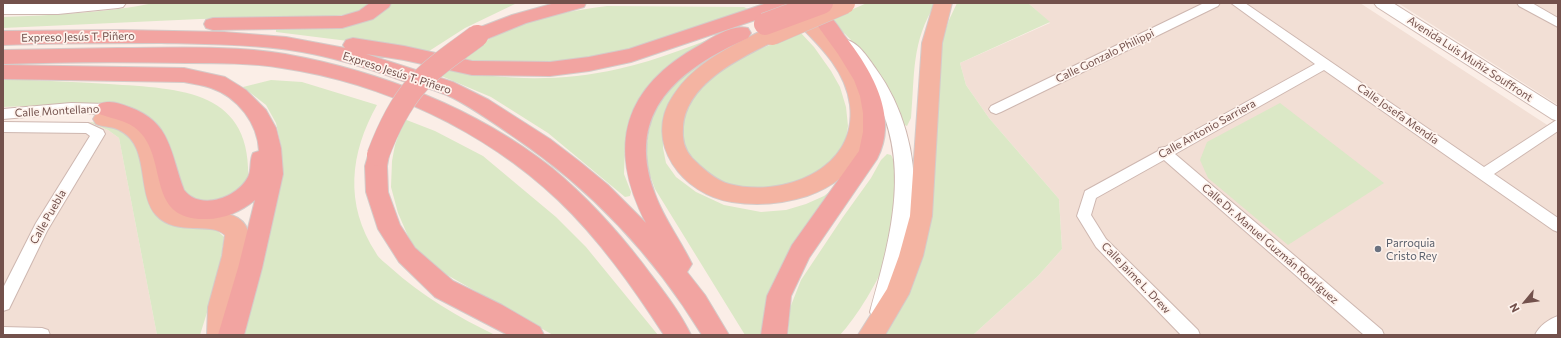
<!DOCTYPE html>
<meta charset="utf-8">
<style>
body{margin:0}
#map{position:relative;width:1561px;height:338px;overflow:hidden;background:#fbeee7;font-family:Commissioner,sans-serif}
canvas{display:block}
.frame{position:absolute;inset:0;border:4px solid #73514c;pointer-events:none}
.north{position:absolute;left:1505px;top:282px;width:40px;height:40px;-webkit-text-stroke:3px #fef3ed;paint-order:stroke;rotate:241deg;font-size:11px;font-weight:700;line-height:16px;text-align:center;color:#73514c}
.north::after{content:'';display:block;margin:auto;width:14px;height:18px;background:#73514c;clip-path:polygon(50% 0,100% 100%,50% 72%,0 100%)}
</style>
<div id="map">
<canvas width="1561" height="338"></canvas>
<div class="frame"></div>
<div class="north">N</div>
</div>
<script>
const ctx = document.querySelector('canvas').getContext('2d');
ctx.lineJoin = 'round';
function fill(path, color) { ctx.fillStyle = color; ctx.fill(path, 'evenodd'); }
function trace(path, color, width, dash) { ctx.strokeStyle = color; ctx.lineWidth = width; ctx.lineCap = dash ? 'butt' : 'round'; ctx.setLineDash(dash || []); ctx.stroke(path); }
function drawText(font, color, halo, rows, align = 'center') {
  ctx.font = font + ' Commissioner,sans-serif'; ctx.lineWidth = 3.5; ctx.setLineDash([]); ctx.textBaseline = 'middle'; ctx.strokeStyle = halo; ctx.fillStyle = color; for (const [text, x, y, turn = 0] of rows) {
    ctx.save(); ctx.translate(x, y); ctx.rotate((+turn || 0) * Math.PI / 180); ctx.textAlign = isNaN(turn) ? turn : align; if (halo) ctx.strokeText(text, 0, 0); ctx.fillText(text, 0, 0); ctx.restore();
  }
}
const residential = new Path2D(`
 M1028,3H1360L1558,132V335H973L1038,276L1062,249L1059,199L989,118L966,85L960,63L1050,23Z
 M1398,3H1558V105Z
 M89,122L108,130L119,138L157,335H3V124Z`);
const green = new Path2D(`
 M154,3H371C360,12 349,14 335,16L200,19L3,28V17C54,15 104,13 154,3Z
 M389,3H517L465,28L426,53L364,43L276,32V29L281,27L337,26Z
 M867,3H936C911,42 915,74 911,118L907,126L902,124L858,47L830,19Z
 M957,3H1028L1050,22L960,63L966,85L989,118L1059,199L1062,249L1038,276L973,335H885L908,292L923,255L930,214L941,44L949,20Z
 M607,6L744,7L748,9L739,15L608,56L549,65L455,61C506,24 545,14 607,6Z
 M738,28L702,47L632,118L625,148L624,174L631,192L630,196L625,197L548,133L491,97L439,75L446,68C502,81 561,82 618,69C659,60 699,43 738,28Z
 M800,32L814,47L831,71L840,87L846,107L848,126L845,144L833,165L795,186L744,191L715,179L694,165L681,143L684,108L694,92L714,75L744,56Z
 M715,53L718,54L665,117L663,148L666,163L676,177L696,192L724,205L761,212L786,210L806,204L824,196L839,184L767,335H745L655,189L647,167V144L652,112L671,83Z
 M3,79C38,80 74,82 109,84C181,89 254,89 248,184L237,195L205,206L181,193L159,133L74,104L3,107Z
 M271,80L302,82L377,105C350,153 344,204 376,253C379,259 386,263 391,268C422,296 458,317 495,335H238L279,191L282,150L276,123L266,105L243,87Z
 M1280,103L1384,183L1288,245L1208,178L1200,160L1207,142Z
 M404,119L435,131L483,156L556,217L586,247L658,335H553L426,263L411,243L398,213L391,187L392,161L395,145Z
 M89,122L116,125L137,144L160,218L182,228L216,229L224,237L219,274L200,335H157L119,138L108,130Z
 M887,154L891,155C901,169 892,239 887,257C880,279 856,318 840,335H788L790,308L801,280L843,217L871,178L881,160Z`);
const minor = new Path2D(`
 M1204,3H1220L1218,6L1001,112L996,114L991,112L989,109L991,106Z
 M1231,3H1245L1484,167L1558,119V131L1494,174L1558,218V232L1553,230L1324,70L1175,154L1382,330L1384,335H1364L1164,160L1096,198L1091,215L1106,239L1198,330L1200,335H1181L1096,247L1077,216L1085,191L1158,151L1159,148L1165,147L1315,64Z
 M1517,3H1532L1558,18V27L1519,6Z
 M71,103L106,104L111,106L113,109L111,112L106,114L71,113L3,119V109Z
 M3,122L88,123L103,130L105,134L47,231L9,309L3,311V288L36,223L90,136L86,133L3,132Z
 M1558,316V333L1555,335H1535C1539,326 1549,319 1558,316Z
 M3,327L42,328L48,330L50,335H3Z`);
const tertiary = new Path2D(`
 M126,3L123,7L118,8L58,14H3V4Z
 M1374,3H1393L1558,107V121L1552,119L1377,7Z
 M847,40C859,43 869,59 876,69C903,106 916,154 914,199C914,210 910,221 908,232C903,259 897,285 890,312L887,318L880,321L873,318L870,312C890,239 912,166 875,95C869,84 862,73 855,64C849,58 843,52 839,45L841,41Z`);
const trunk = new Path2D(`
 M779,3H799C828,32 854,53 867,94C871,105 873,120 870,132C869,138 865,144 863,149C853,173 830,188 807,196C782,204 758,206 732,202C683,195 642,142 673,96C694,63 731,46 765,29L772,28L779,29L782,34L779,39C744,56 686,82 683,127C682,139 684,149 692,158C702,168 715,180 729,184C782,198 858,170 850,105C846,72 822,48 799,25C792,18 784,11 779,3Z
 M934,3H952L942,43L932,216L923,256L909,294L885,335H858L887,289L899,256L910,216L922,43Z
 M103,111C150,117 156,137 166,179C167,186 168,197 173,202C189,220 239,201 248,231C253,248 234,289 232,308C232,317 233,326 233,335H207L208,307L222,256L225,235C210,221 176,237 156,215C136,192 151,145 119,130C112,126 103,127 96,124L93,119L96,114Z`);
const motorway = new Path2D(`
 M370,3H391L389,7L373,19L342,28L213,30L206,28L204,24L206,20L213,18L342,16L359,11Z
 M555,3H586L584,7L526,23L477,43L470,41L467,36L470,31L512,15Z
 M767,3H796L794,7L631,62L589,71L550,76L472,75L404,60L366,54L453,82L489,100L550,139L580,162L608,185L646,223C606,145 624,87 700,45C713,37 733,24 748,28L751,33L748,38C679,69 624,111 655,194C664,219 681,241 692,264L687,272L705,295L729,335H702C653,255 592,190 514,137C494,123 474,109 453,98C437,90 420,86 403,81C370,69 337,58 302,52C256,44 208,44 161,43C108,43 56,43 3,45V31L122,30L224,32L286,37L345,48L343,45L346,40L353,38L404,46L472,61L550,62L589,57L629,49Z
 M821,12C832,15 838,26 844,35C870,68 900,116 877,159L809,258L791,296L787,335H761L767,296L792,245L859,151L863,132V113L860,96L854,80L838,54L812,18L814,14Z
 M118,48C171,48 232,45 285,54C380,71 476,108 552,168C586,196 616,229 643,264C660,287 679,310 691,335H664C633,287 599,239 558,200C484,130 383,83 282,68C250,63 219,63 187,63C125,62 64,62 3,64V50Z
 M3,65L184,68L225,77L246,90L266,110L276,128L281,148L283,174L262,268L244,335H218L238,268L255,200C242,211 224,219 207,219C149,221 166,168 144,137C133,121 116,120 99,114L96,109L99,104C110,100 118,103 129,107C172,122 170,154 184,190C200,211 237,198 248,177C252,170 249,161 253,153L259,151C258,124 238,97 211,88C203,85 193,84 184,82L3,79Z
 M378,147L386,149L389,155L387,166L388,192L400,225L415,248L453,281L502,305L540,327L544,335H508L435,297L399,262L378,229L366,192L365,166L370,149Z`);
const trunkBridge = new Path2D(`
 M772,34L844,3`);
const motorwayBridge = new Path2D(`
 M765,24L822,3
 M378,155C387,131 398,107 415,87C432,67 456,52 477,36`);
const markers = [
 [1378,249,4,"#6b7280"]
];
const streetNames = [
 ["Expreso Jesús T. Piñero",78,37,-1],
 ["Calle Gonzalo Philippi",1105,56,-26],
 ["Avenida Luis Muñiz Souffront",1470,59,33],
 ["Expreso Jesús T. Piñero",397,73,18],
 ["Calle Montellano",57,111,-3],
 ["Calle Josefa Mendía",1398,114,35],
 ["Calle Antonio Sarriera",1207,129,-29],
 ["Calle Puebla",48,217,-60],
 ["Calle Dr. Manuel Guzmán Rodríguez",1270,244,41],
 ["Calle Jaime L. Drew",1136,278,46]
];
const worshipNames = [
 ["Parroquia",1386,243],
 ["Cristo Rey",1386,256]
];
fill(residential, '#f2dfd5');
fill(green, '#dbe8c6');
trace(minor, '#ceb7b0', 2);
trace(tertiary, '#ceb7b0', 2);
trace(trunk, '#d5cbc9', 2);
trace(motorway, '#d5cbc9', 2);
fill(minor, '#fff');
fill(tertiary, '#fff');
fill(trunk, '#f4b4a2');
fill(motorway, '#f2a4a1');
trace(trunkBridge, '#d5cbc9', 23, []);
trace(motorwayBridge, '#d5cbc9', 23, []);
trace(trunkBridge, '#f4b4a2', 22);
trace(motorwayBridge, '#f2a4a1', 22);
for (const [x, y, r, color] of markers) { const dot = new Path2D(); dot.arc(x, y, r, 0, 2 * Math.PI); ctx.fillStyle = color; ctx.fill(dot); trace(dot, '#fef3ed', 1.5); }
drawText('11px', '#73514c', '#fef3ed', streetNames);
drawText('11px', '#5b616d', '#fef3ed', worshipNames, 'left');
</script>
